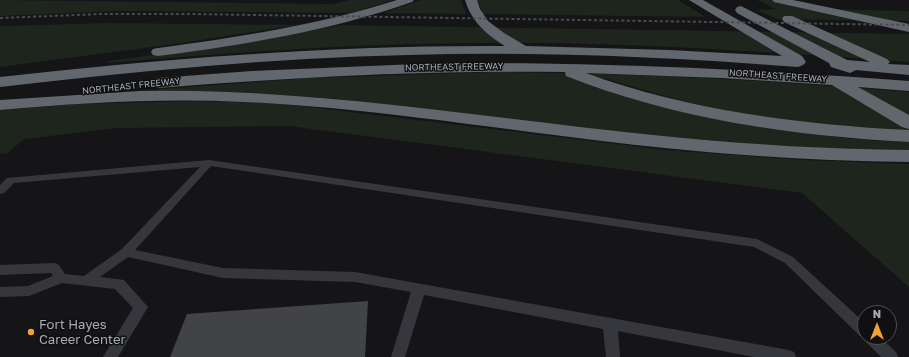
<!DOCTYPE html>
<style>
body{margin:0}
#map{position:relative;width:909px;height:357px;overflow:hidden;background:#151517;font-family:"Golos Text",sans-serif}
canvas{display:block}
.north{position:absolute;left:857px;top:305px;width:40px;height:40px;box-sizing:border-box;background:#101012;border:1px solid #4c4f54;border-radius:50%;rotate:0deg;font-size:11px;font-weight:700;line-height:16px;text-align:center;color:#a7adb7}
.north::after{content:'';display:block;margin:auto;width:14px;height:18px;background:#f3a231;clip-path:polygon(50% 0,100% 100%,50% 72%,0 100%)}
</style>
<div id="map">
<canvas width="909" height="357"></canvas>
<div class="north">N</div>
</div>
<script>
const ctx = document.querySelector('canvas').getContext('2d');
ctx.lineJoin = 'round';
function fill(path, color) { ctx.fillStyle = color; ctx.fill(path, 'evenodd'); }
function trace(path, color, width, dash) { ctx.strokeStyle = color; ctx.lineWidth = width; ctx.lineCap = dash ? 'butt' : 'round'; ctx.setLineDash(dash || []); ctx.stroke(path); }
function drawText(font, color, halo, rows, align = 'center') {
  ctx.font = font + ' "Golos Text",sans-serif'; ctx.lineWidth = 3; ctx.setLineDash([]); ctx.textBaseline = 'middle'; ctx.strokeStyle = halo; ctx.fillStyle = color; for (const [text, x, y, turn = 0] of rows) {
    ctx.save(); ctx.translate(x, y); ctx.rotate((+turn || 0) * Math.PI / 180); ctx.textAlign = isNaN(turn) ? turn : align; if (halo) ctx.strokeText(text, 0, 0); ctx.fillText(text, 0, 0); ctx.restore();
  }
}
const green = new Path2D(`
 M0,0L333,4L349,0H393L351,13L120,11L0,16Z
 M421,0H461L466,14L383,13Z
 M477,0H678L706,17L483,14Z
 M757,0H770L805,9L909,11V21L777,19L756,10L776,9Z
 M107,23L296,25L189,42L0,67V26Z
 M340,25L909,34V62C788,53 668,45 546,43C400,41 253,50 107,63L109,61L256,41Z
 M494,72C633,73 771,80 909,92V131C856,127 803,124 751,115C701,107 652,93 604,78L598,84C608,97 652,102 669,106C748,123 828,141 909,142V150C828,151 747,146 667,138C497,122 328,90 157,92L159,89L309,78Z
 M201,101L270,103L326,109L666,150L803,160L909,164V287L802,193L289,126L118,128L24,139L8,153L0,154V110L73,104Z`);
const building = new Path2D(`
 M368,301L365,357H170L187,314Z`);
const lane = new Path2D(`
 M209,160L757,239L793,257L865,323V337H880L896,352L898,357H881L865,341L863,337L860,336L785,263L754,247L211,166L135,250L223,268L355,272L789,350L794,352L796,357H754L618,331L620,357H606L603,329L424,295L405,357H391L411,292L355,282L223,278L128,257L100,277L124,280L148,307L118,357H103L133,308L115,289L62,283L29,296L0,297V287L28,286L53,276L51,273L0,275V265L55,263L59,265L65,274L84,276L122,249L200,167L14,183L4,193L0,194V185L7,178Z`);
const highway = new Path2D(`
 M397,0H414L412,2C329,31 244,45 158,56L153,55L151,52L153,49L158,48C239,37 319,25 397,0Z
 M465,0H477L480,9L488,21L504,33L526,46L669,50L782,56L689,0H703L802,56L806,62L803,65L798,67C668,57 538,51 409,55C272,58 136,71 0,87V77C168,58 336,45 505,46C487,35 471,21 465,0Z
 M772,0H793L909,24V32L774,2Z
 M741,6L847,60L870,62L784,22L782,19L784,16H792L887,59L890,62L888,64L909,65V75L856,70L850,73L831,67L829,63L737,13L735,10L737,7Z
 M440,63C597,62 753,69 909,81V91L858,87L909,115V129L902,127L832,85L721,78L586,73C685,110 804,125 909,130V142C794,136 674,119 566,76L565,72C429,70 293,77 158,88L152,86L150,83L152,80L158,78L252,71Z
 M140,91C319,88 495,120 673,137C751,145 830,149 909,150V162C803,161 699,153 594,140C477,126 360,107 243,102C162,98 81,103 0,110V100Z`);
const rail = new Path2D(`
 M0,18L102,14H190L909,25`);
const markers = [
 [31,332,4,"#f3a231"]
];
const farStreetnames = [
 ["NORTHEAST FREEWAY",454,67,-1],
 ["NORTHEAST FREEWAY",778,76,4],
 ["NORTHEAST FREEWAY",131,86,-6]
];
const nearPoinames = [
 ["Fort Hayes",39,325],
 ["Career Center",39,340]
];
fill(green, '#1d251d');
fill(building, '#414347');
fill(lane, '#36373c');
fill(highway, '#62666d');
trace(rail, '#494b51', 2, [3, 2.5]);
for (const [x, y, r, color] of markers) { const dot = new Path2D(); dot.arc(x, y, r, 0, 2 * Math.PI); ctx.fillStyle = color; ctx.fill(dot); trace(dot, '#101012', 1.5); }
drawText('9px', '#a7adb7', '#101012', farStreetnames);
drawText('13px', '#a7adb7', '#101012', nearPoinames, 'left');
</script>
